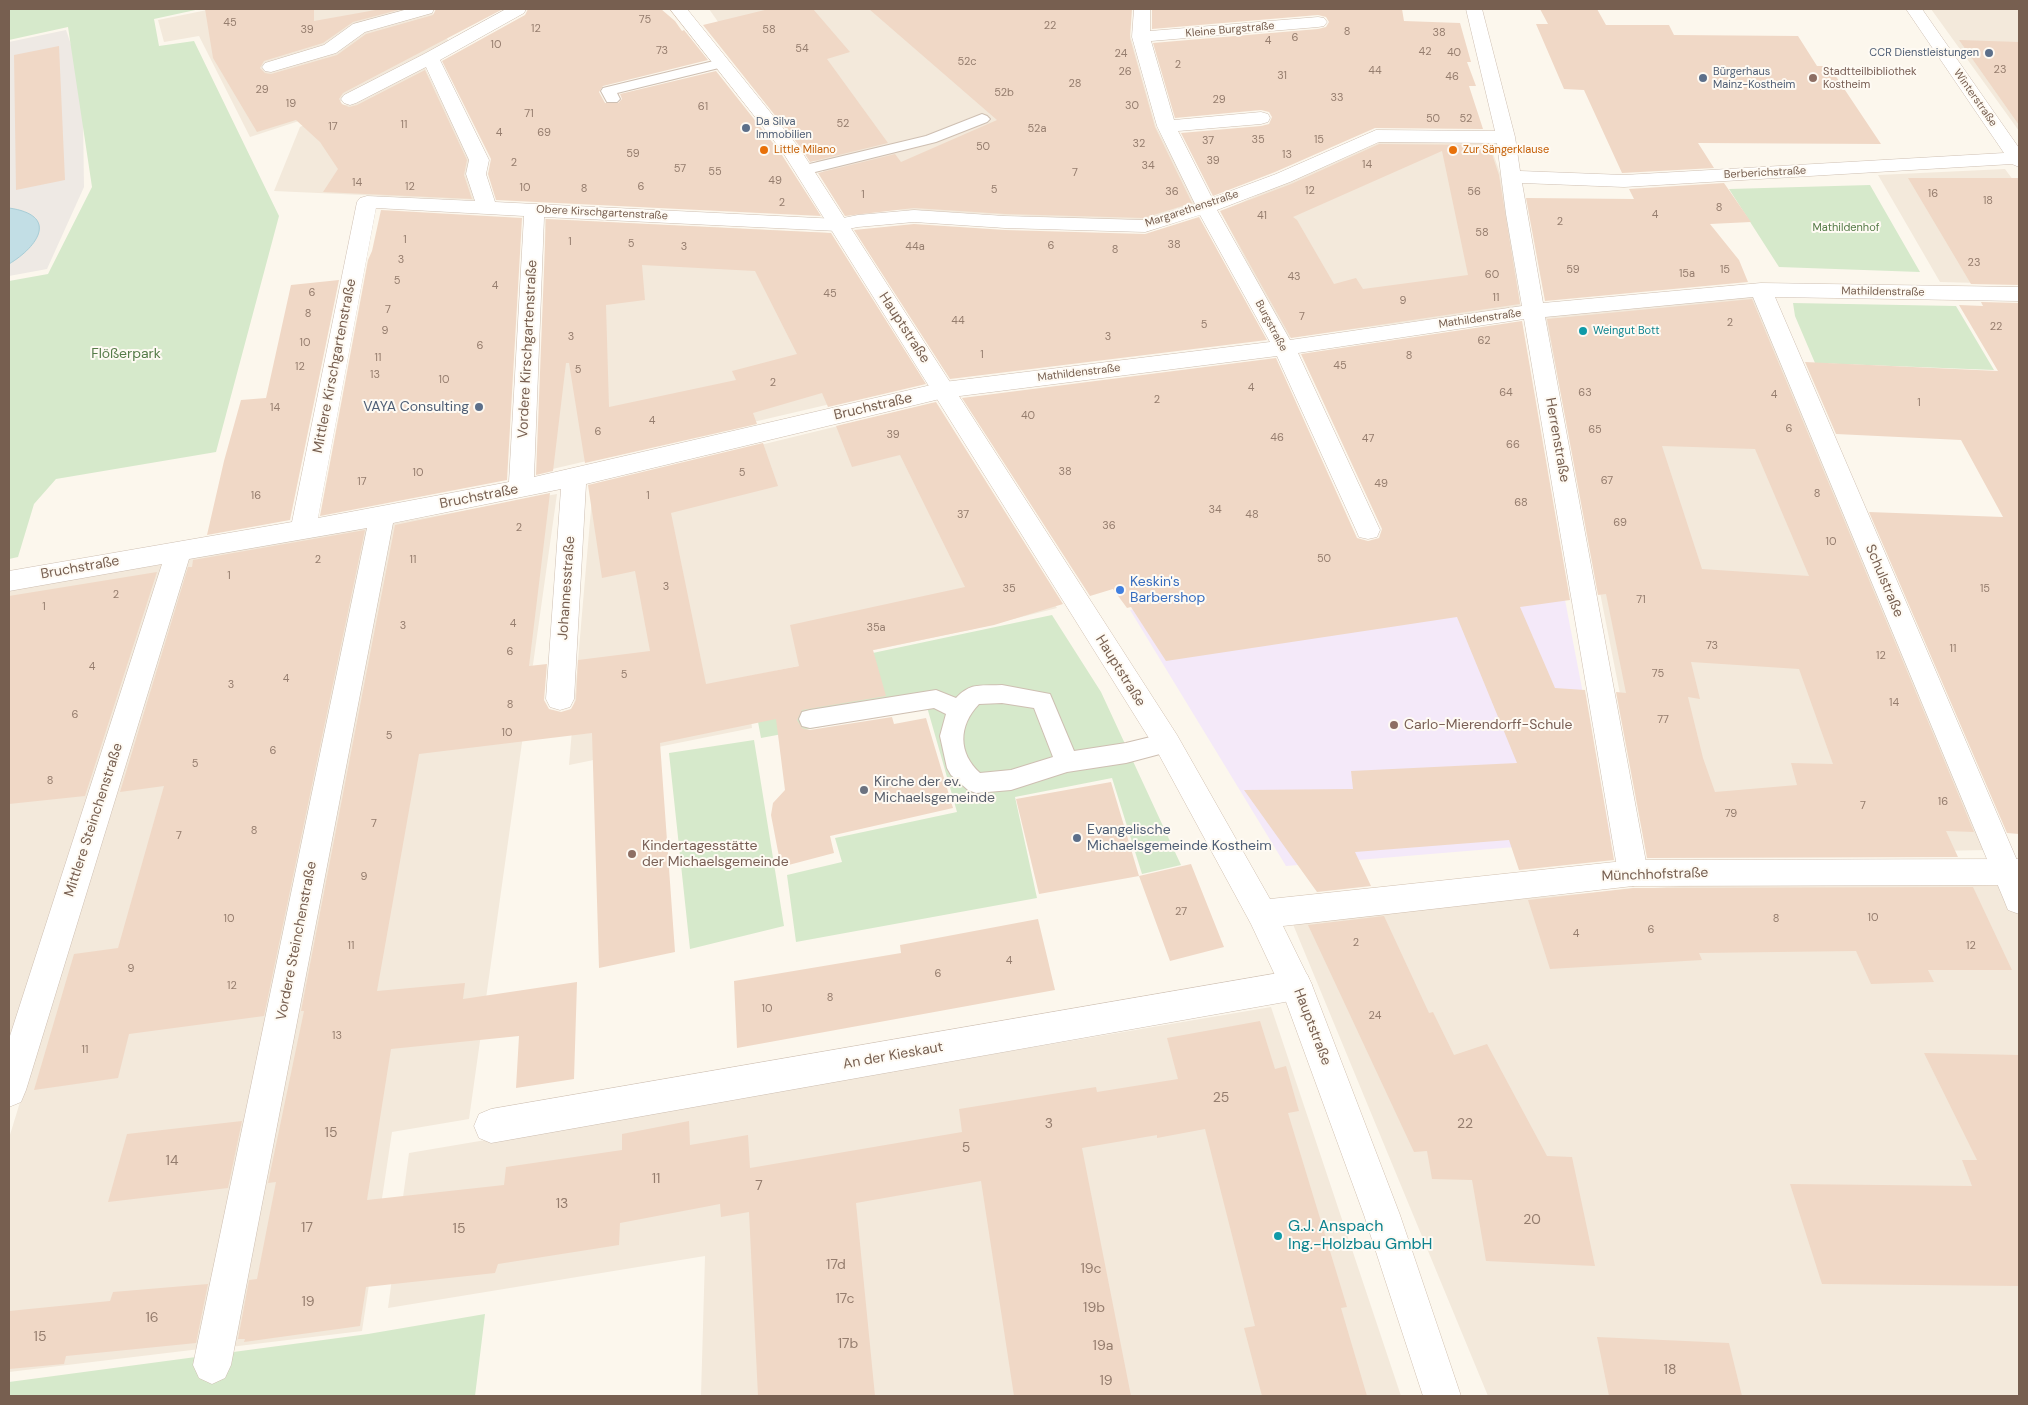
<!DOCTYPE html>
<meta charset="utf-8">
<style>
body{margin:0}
#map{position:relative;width:2028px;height:1405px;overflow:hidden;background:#fcf7ed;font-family:"DM Sans",sans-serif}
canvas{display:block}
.frame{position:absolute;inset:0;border:10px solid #775f50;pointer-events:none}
</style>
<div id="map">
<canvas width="2028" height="1405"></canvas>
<div class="frame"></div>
</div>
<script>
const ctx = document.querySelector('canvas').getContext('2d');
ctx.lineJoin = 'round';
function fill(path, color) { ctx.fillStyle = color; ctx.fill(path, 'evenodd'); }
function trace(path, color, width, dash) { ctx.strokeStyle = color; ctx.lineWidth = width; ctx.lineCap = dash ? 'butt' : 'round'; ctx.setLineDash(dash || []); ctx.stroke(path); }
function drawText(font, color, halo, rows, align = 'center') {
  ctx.font = font + ' "DM Sans",sans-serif'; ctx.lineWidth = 4; ctx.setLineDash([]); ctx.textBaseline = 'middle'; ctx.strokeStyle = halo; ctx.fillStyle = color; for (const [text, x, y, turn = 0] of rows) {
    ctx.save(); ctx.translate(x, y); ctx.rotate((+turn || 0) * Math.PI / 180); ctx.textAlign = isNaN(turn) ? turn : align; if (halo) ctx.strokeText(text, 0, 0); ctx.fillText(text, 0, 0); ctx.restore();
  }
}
const residential = new Path2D(`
 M212,9H431L449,42L398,72L305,119L250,137L199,36L164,42L158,20Z
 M709,9H1130L1129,31L1156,127L1199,206L1146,222L848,207Z
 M1931,9H2019V131Z
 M424,66L470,158L474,200L274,191L300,127Z
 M1377,139H1488L1500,173L1521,307L1286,338L1221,212Z
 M2005,169L2019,188V284L1940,282L1878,175Z
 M545,219L829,233L903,387L544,471Z
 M1756,296L1989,850L1652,856L1545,314Z
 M932,403L1057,608L974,629L746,677L752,728L569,765L593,486Z
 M557,494L469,1119L392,1132L362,1331L230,1347L390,524Z
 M372,524L200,1349L9,1372V1138L188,556Z
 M165,564L9,1045V588Z
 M1755,880L2019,886V1396H1488L1290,917Z
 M1271,1007L1401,1396H701L705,1256L388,1308L409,1153Z`);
const industrial = new Path2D(`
 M66,30L75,56L83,120L84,187L47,269L9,276V42Z`);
const education = new Path2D(`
 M1555,548L1611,839L1286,866L1130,610Z`);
const green = new Path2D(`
 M9,9H200L154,19L159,46L194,41L279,216L216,452L56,479L34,504L18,557L9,559V281L48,274L92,187L68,27L9,40Z
 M1870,185L1920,272L1779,267L1729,189Z
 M1793,303L1956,306L1994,370L1815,363L1795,316Z
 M1052,615L1101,692L1181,865L1142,874L1112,778L1015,797L1037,898L796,942L787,875L842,862L835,838L957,812L927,707L761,738L750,679Z
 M754,740L784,926L690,949L669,753Z
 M485,1314L475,1396H9V1382L368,1334Z`);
const water = new Path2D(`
 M9,208C59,215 39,246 9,264Z`);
const building = new Path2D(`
 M205,9H314V21L381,9H402L353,22L323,43L264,61L260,68L265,73L271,74L337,55L366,34L433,15L436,9H503L343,93L339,99L342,104L349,107L357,105L425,70L467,160L464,175L472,199L323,192L338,169L320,142L296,120L257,132L213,58Z
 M528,9H661L675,21L682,31L684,30L708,60L603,86L599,92L605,103H618L622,99L620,94L716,71L780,152L821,216L496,200L488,174L491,159L442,61L525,15Z
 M769,9H813L850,52L827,59L888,143L810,162L801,148L703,25Z
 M869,9H1132L1130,38L1155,127L1192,203L1144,218L1005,214L914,208L845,216L818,173L895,154L901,162L997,120Z
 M1152,9H1402L1404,21L1460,23L1471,62H1467L1476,86H1469L1483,129L1375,128L1275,172L1213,196L1181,133L1261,126L1269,124L1272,117L1269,112L1261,110L1175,118L1153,43L1318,29L1326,27L1329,22L1326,17L1318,15L1152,29Z
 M1540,9H1597L1606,25H1669L1674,35L1798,36L1817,66H1829L1881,144L1698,143L1714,168L1622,173L1584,90L1564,89L1536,24H1548Z
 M1959,40L2019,42V125Z
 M59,46L65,180L16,190L14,55Z
 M1379,144L1489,145L1499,175L1520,304L1291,338L1220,211L1291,184ZM1442,151L1468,275L1363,289L1356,278L1334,284L1297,220L1293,217Z
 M1908,178H2019V285L1971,284Z
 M1724,183L1751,222L1710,224L1739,260L1748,282L1545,301L1526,198L1634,199L1629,189Z
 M381,210L522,218L507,480L320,516L368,260L372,251Z
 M1199,217L1267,340L950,379L854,230L914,224L1005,230L1145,234Z
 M546,219L831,233L926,384L828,407L822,393L753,413L757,424L585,463L569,363H566L553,471L536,475ZM642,265L755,271L797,354L732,371L736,380L609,407L606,305L645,300Z
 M339,280L290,520L207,535L224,461L241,400L266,398L291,285Z
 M1752,299L1974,832L1946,831L1958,857L1647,858L1616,692L1626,693L1606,594L1598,595L1547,319ZM1662,446L1755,449L1809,576L1702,569ZM1691,662L1799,669L1833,764L1791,763L1797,785L1715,792L1703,758L1688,697L1700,699Z
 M1981,302L2019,303V834L2007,833L1869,512L2003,517L1961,440L1836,434L1805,362L1998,371L1959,305L1983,306Z
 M1522,321L1570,600L1520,607L1555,688L1585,690L1614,860L1519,870L1509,840L1355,852L1371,886L1317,892L1244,790L1353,789L1351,771L1517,763L1457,617L1166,661L1131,607L1127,608L1113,589L1090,596L962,398L1276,358L1357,538L1368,541L1379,538L1382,529L1301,354Z
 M936,402L1063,604L994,625L873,650L886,696L802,710L797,720L802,728L810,730L892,717L894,724L926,718L953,808L830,836L834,853L781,867L771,815L773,803L785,790L776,719L660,743L675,952L599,968L592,733L419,754L377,991L465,983L463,999L577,982L574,1079L516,1088L519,1036L391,1049L367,1200L504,1185L506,1167L622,1150V1134L689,1121L690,1145L748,1135L750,1168L962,1132L959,1109L1096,1087L1097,1092L1178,1079L1167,1038L1260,1021L1275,1069L1286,1066L1299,1111L1288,1113L1347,1307L1341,1308L1367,1396H1262L1244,1328L1255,1326L1205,1129L1157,1138V1135L1082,1148L1131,1396H1014L981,1181L856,1203L875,1396H758L749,1212L721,1217L720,1204L620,1223L619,1245L498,1264L495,1273L366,1287L360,1326L244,1342L245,1339H238L249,1280L257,1279L276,1182L268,1183L304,1011H301L395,525L550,493L529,666L547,664L544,700L549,709L561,712L571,709L576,700L578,660L650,651L635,571L602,578L588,485L763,443L778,486L671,513L706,684L799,666L790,625L965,587L900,455L852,467L836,426Z
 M365,530L264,1016L129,1034L118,1078L34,1090L74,954L118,948L164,786L120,792L188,567H192L193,560Z
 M157,572L85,796L9,804V596Z
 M1111,782L1139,876L1039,894L1016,799Z
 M1191,864L1224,947L1170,961L1139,876Z
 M1973,887L2012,970H1928L1934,982L1871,984L1856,951L1699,953L1702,960L1550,969L1528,900L1633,888Z
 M1384,916L1429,1013L1433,1012L1454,1055L1487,1044L1547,1156L1572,1157L1595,1266L1486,1261L1472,1180L1432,1179L1427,1151L1414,1152L1308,925Z
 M1038,919L1055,990L737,1048L734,981L901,953L900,945Z
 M1924,1053L2019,1055V1286L1822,1284L1790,1184L1972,1186L1962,1160H1977Z
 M242,1121L228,1188L108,1202L127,1134Z
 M208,1284L196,1343L66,1356L64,1364L9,1369V1311L110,1301L113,1292Z
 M1597,1337L1729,1343L1742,1396H1609Z`);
const lane = new Path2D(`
 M722,59L727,60L729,63L727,66L617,93L620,99L617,102H607L601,91L603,88Z
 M982,114L987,116L990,119L987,122L936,142L803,175L797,173L795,170L797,167L926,136Z
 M1002,685L1050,694L1074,751L1126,743L1167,733L1175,736L1179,743L1175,750L1126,763L1067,772L1011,790L976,793L968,790L951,775L947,768L940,736L946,714L934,708L810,728L802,726L799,719L802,712L810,710L936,690L956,698C971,682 981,686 1002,685ZM1002,703L1034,708L1053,757L1011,770L980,773C958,753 958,726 979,704Z`);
const street = new Path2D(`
 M408,9H434L432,13L365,32L336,53L271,72L265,71L262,67L265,63L324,45L353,24Z
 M506,9H526L524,13L440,60L489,160L486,174L495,202L838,219L858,215L914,210L1005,216L1144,220L1195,204L1157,126L1132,37L1134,9H1150V31L1318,17L1324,18L1327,22L1324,26L1318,27L1151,41L1174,120L1261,112L1268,114L1270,118L1268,122L1261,124L1178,131L1212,198L1276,174L1376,130L1495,131L1466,9H1482L1515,137L1520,171L1624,175L2004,153L1906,9H1922L2019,148V167L2012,164L1624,187L1522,183L1543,303L1761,283L2019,287V301L1775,297L2019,865V914L2008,910L2004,900L1753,297L1545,317L1648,873L1644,883L1633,886L1622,883L1618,873L1524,319L1298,353L1380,530L1377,537L1368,539L1359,537L1356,530L1277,356L944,398L586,484L574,699L570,707L560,710L550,707L546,699L561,489L393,523L231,1365L225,1378L212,1384L199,1378L193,1365L367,528L189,559L26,1090L21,1102L9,1107V1039L162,564L9,591V571L292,522L357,202L360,198L367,196L475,201L466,174L469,160L426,67L356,103L350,105L344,103L341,99L344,95L424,54ZM1379,142L1497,143L1506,214L1522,306L1290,340L1217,210L1290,182ZM376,208L524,216L509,482L318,518ZM1200,215L1270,342L944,382L534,477L544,217L838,231L858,227L914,222L1005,228L1145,232Z
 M1296,970L1307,974L1312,985L1307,996L1296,1000L491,1143L479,1138L474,1126L479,1114L491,1109Z`);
const secondary = new Path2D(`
 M670,9H687L800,149L1177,735L1270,899L1633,860L2019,859V885L1633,886L1283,926L1312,985L1400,1215L1461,1396H1423L1364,1215L1281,988L1251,924L1157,751L782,151Z`);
const markers = [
 [1989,53,5,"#5c6f8a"],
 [1703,78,5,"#5c6f8a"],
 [1813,78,5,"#8d6e63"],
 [746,128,5,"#5c6f8a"],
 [764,150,5,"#e8710a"],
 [1453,150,5,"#e8710a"],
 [1583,331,5,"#0f9aa8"],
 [479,407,5,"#5c6f8a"],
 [1120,590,5,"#3f7fe0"],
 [1394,725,5,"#8d6e63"],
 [864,790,5,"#6b7280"],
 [1077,838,5,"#5c6f8a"],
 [632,854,5,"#8d6e63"],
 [1278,1236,5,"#0f9aa8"]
];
const numberNames = [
 ["75",645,20],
 ["45",230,23],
 ["22",1050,26],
 ["12",536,29],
 ["39",307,30],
 ["58",769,30],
 ["8",1347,32],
 ["38",1439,33],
 ["6",1295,38],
 ["4",1268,41],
 ["10",496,45],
 ["54",802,49],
 ["73",662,51],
 ["42",1425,52],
 ["40",1454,53],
 ["24",1121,54],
 ["52c",967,62],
 ["2",1178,65],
 ["23",2000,70],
 ["44",1375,71],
 ["26",1125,72],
 ["31",1282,76],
 ["46",1452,77],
 ["28",1075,84],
 ["29",262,90],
 ["52b",1004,93],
 ["33",1337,98],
 ["29",1219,100],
 ["19",291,104],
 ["30",1132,106],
 ["61",703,107],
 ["71",529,114],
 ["50",1433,119],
 ["52",1466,119],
 ["52",843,124],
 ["11",404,125],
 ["17",333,127],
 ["52a",1037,129],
 ["4",499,133],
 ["69",544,133],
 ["35",1258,140],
 ["15",1319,140],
 ["37",1208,141],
 ["32",1139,144],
 ["50",983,147],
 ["59",633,154],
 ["13",1287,155],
 ["39",1213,161],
 ["2",514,163],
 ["14",1367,165],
 ["34",1148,166],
 ["57",680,169],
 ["55",715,172],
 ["7",1075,173],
 ["49",775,181],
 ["14",357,183],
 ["12",410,187],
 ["6",641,187],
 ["10",525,188],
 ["8",584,189],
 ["5",994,190],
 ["12",1310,191],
 ["36",1172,192],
 ["56",1474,192],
 ["16",1933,194],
 ["1",863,195],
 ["18",1988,201],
 ["2",782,203],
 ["8",1719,208],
 ["4",1655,215],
 ["41",1262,216],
 ["2",1560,222],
 ["58",1482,233],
 ["1",405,240],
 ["1",570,242],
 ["5",631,244],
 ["38",1174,245],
 ["6",1051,246],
 ["3",684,247],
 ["44a",915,247],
 ["8",1115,250],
 ["3",401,260],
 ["23",1974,263],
 ["59",1573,270],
 ["15",1725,270],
 ["15a",1687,274],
 ["60",1492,275],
 ["43",1294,277],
 ["5",397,281],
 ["4",495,286],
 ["6",312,293],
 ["45",830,294],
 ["11",1496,298],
 ["9",1403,301],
 ["7",388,310],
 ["8",308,314],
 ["7",1302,317],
 ["44",958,321],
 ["2",1730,323],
 ["5",1204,325],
 ["22",1996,327],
 ["9",385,331],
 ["3",571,337],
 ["3",1108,337],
 ["62",1484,341],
 ["10",305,343],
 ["6",480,346],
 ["1",982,355],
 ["8",1409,356],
 ["11",378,358],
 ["45",1340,366],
 ["12",300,367],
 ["5",578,370],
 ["13",375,375],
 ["10",444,380],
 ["2",773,383],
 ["4",1251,388],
 ["64",1506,393],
 ["63",1585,393],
 ["4",1774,395],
 ["2",1157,400],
 ["1",1919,403],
 ["14",275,408],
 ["40",1028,416],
 ["4",652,421],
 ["6",1789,429],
 ["65",1595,430],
 ["6",598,432],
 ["39",893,435],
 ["46",1277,438],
 ["47",1368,439],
 ["66",1513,445],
 ["38",1065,472],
 ["10",418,473],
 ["5",742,473],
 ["67",1607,481],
 ["17",362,482],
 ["49",1381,484],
 ["8",1817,494],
 ["16",256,496],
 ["1",648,496],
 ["68",1521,503],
 ["34",1215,510],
 ["37",963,515],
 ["48",1252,515],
 ["69",1620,523],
 ["36",1109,526],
 ["2",519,528],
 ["10",1831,542],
 ["50",1324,559],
 ["2",318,560],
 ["11",413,560],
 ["1",229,576],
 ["3",666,587],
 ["35",1009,589],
 ["15",1985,589],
 ["2",116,595],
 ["71",1641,600],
 ["1",44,607],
 ["4",513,624],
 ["3",403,626],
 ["35a",876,628],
 ["73",1712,646],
 ["11",1953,649],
 ["6",510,652],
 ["12",1881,656],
 ["4",92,667],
 ["75",1658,674],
 ["5",624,675],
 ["4",286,679],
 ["3",231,685],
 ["14",1894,703],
 ["8",510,705],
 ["6",75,715],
 ["77",1663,720],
 ["10",507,733],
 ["5",389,736],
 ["6",273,751],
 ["5",195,764],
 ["8",50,781],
 ["16",1943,802],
 ["7",1863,806],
 ["79",1731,814],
 ["7",374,824],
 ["8",254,831],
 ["7",179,836],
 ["9",364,877],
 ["27",1181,912],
 ["10",1873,918],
 ["10",229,919],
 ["8",1776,919],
 ["6",1651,930],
 ["4",1576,934],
 ["2",1356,943],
 ["11",351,946],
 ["12",1971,946],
 ["4",1009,961],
 ["9",131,969],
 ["6",938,974],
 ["12",232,986],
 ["8",830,998],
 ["10",767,1009],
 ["24",1375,1016],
 ["13",337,1036],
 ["11",85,1050]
];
const farStreetnames = [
 ["Kleine Burgstraße",1230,30,-5],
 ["Winterstraße",1975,98,55],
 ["Berberichstraße",1765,173,-3],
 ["Margarethenstraße",1192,209,-18],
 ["Obere Kirschgartenstraße",602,213,3],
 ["Mathildenstraße",1883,292,1],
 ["Mathildenstraße",1480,319,-8],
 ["Burgstraße",1271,326,62],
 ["Mathildenstraße",1079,373,-7]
];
const farServicenames = [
 ["CCR Dienstleistungen",1979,53,"right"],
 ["Bürgerhaus",1713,72],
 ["Mainz-Kostheim",1713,85],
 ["Da Silva",756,122],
 ["Immobilien",756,135]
];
const farEducationnames = [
 ["Stadtteilbibliothek",1823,72],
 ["Kostheim",1823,85]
];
const farFoodnames = [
 ["Little Milano",774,150],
 ["Zur Sängerklause",1463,150]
];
const farParknames = [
 ["Mathildenhof",1846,228]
];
const farCulturenames = [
 ["Weingut Bott",1593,331]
];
const streetNames = [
 ["Hauptstraße",904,328,57],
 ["Vordere Kirschgartenstraße",528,349,-87],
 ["Mittlere Kirschgartenstraße",335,366,-79],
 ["Bruchstraße",873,407,-13],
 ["Herrenstraße",1557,440,80],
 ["Bruchstraße",479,497,-11],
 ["Bruchstraße",80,568,-10],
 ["Schulstraße",1884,581,67],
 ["Johannesstraße",567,588,-86],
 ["Hauptstraße",1120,671,58],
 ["Mittlere Steinchenstraße",94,820,-72],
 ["Münchhofstraße",1655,875,-2],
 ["Vordere Steinchenstraße",297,941,-79],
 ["Hauptstraße",1312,1027,69],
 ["An der Kieskaut",893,1056,-10]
];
const parkNames = [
 ["Flößerpark",126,354]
];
const serviceNames = [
 ["VAYA Consulting",469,407],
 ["Evangelische",1087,830,"left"],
 ["Michaelsgemeinde Kostheim",1087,846,"left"]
];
const shopNames = [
 ["Keskin's",1130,582],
 ["Barbershop",1130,598]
];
const educationNames = [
 ["Carlo-Mierendorff-Schule",1404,725],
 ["Kindertagesstätte",642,846],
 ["der Michaelsgemeinde",642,862]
];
const worshipNames = [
 ["Kirche der ev.",874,782],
 ["Michaelsgemeinde",874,798]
];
const nearNumbernames = [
 ["25",1221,1098],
 ["3",1049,1124],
 ["22",1465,1124],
 ["15",331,1133],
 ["5",966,1148],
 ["14",172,1161],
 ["11",656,1179],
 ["7",759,1186],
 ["13",562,1204],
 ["20",1532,1220],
 ["17",307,1228],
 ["15",459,1229],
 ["17d",836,1265],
 ["19c",1091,1269],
 ["17c",845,1299],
 ["19",308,1302],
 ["19b",1094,1308],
 ["16",152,1318],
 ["15",40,1337],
 ["17b",848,1344],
 ["19a",1103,1346],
 ["18",1670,1370],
 ["19",1106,1381]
];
const nearCulturenames = [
 ["G.J. Anspach",1288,1227],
 ["Ing.-Holzbau GmbH",1288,1245]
];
fill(residential, '#f3e9db');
fill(industrial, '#eee9e4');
fill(education, '#f4e9f9');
fill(green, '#d6e9cb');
fill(water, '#c2dee5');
trace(water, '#a8cdd6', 1);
fill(building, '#f0d8c6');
trace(lane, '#cebfb2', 2);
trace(street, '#cebfb2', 1);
trace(secondary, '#d1c0b0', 1);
fill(lane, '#fff');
fill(street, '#fff');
fill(secondary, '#fff');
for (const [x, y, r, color] of markers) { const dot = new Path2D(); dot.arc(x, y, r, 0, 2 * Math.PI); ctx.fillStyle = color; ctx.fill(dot); trace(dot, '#fefaf3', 2); }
drawText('11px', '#957d6e', null, numberNames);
drawText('11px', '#775f50', '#fefaf3', farStreetnames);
drawText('11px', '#4e5e75', '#fefaf3', farServicenames, 'left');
drawText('11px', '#785e54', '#fefaf3', farEducationnames, 'left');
drawText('11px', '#c56008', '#fefaf3', farFoodnames, 'left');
drawText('11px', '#557b48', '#fefaf3', farParknames);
drawText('11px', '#0d838f', '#fefaf3', farCulturenames, 'left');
drawText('14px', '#775f50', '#fefaf3', streetNames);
drawText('14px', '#557b48', '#fefaf3', parkNames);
drawText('14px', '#4e5e75', '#fefaf3', serviceNames, 'right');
drawText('14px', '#366cbe', '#fefaf3', shopNames, 'left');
drawText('14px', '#785e54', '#fefaf3', educationNames, 'left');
drawText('14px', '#5b616d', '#fefaf3', worshipNames, 'left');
drawText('14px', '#957d6e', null, nearNumbernames);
drawText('16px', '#0d838f', '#fefaf3', nearCulturenames, 'left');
</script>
